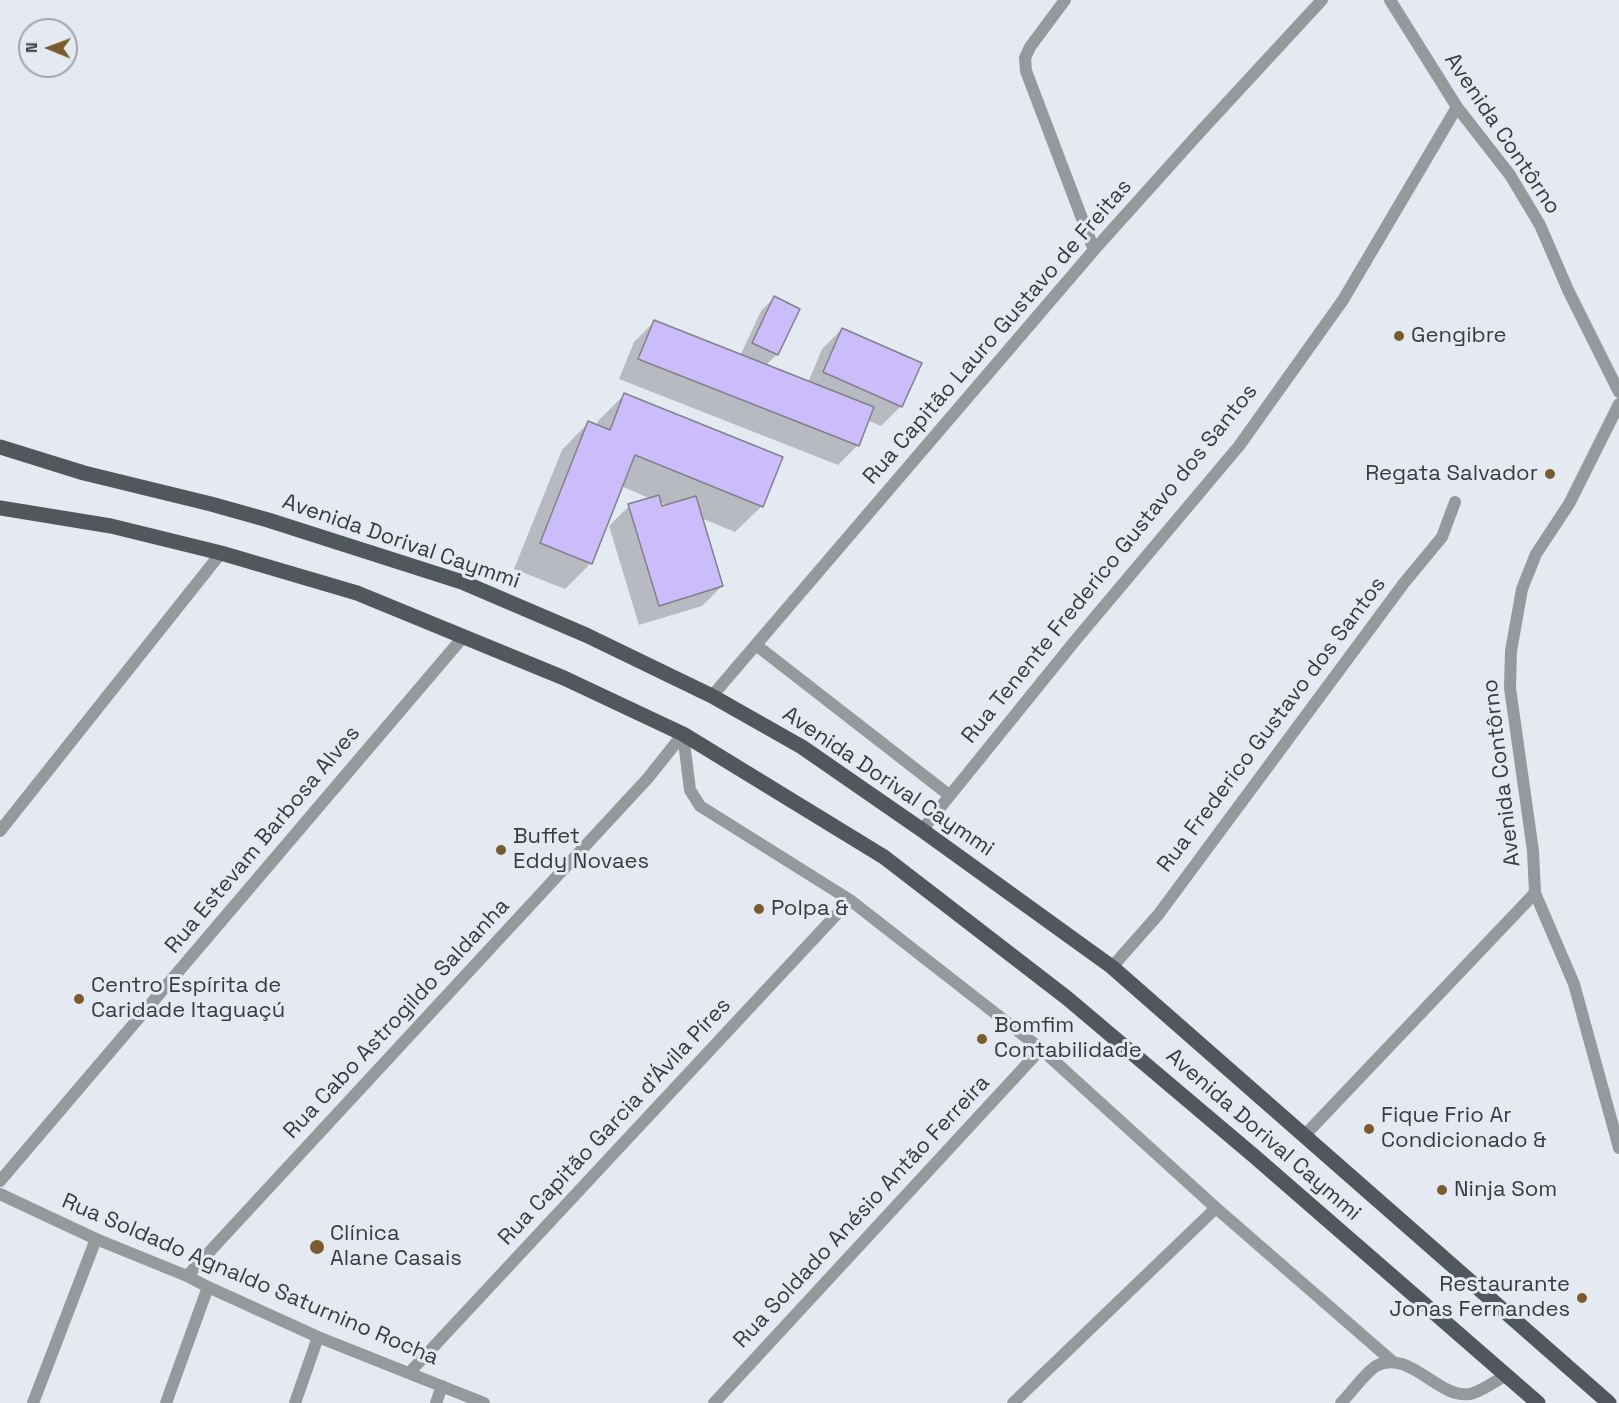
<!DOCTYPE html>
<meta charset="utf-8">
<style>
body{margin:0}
#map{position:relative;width:1619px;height:1403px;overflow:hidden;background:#e5eaf2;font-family:"Space Grotesk",sans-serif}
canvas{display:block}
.north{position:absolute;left:18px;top:18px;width:60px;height:60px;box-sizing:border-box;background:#e5eaf2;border:2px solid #a1a4aa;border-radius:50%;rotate:271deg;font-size:16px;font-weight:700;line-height:24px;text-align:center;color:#3a3b3f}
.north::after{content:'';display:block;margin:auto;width:21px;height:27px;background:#7a5b30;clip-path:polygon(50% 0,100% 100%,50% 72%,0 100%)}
</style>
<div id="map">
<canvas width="1619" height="1403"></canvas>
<div class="north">N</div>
</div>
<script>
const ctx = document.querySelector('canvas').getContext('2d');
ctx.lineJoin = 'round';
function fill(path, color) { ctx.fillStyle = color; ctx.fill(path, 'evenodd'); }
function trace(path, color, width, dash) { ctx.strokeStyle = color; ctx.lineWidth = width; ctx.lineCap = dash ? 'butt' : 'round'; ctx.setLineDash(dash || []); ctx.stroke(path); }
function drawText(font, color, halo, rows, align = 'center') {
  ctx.font = font + ' "Space Grotesk",sans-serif'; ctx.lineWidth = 6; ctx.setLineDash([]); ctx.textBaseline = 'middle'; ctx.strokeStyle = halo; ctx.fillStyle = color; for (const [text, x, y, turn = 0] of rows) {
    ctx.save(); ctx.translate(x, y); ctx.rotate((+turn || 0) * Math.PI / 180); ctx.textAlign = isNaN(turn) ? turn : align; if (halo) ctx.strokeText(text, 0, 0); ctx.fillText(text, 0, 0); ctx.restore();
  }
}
const shadow = new Path2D(`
 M774,298L777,354L765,366L808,383L822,349L842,329L901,406L881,426L867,420L858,445L838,465L619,379L634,342L654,322L740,356L761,311Z
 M624,395L762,506L735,532L701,518L722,586L702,606L639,625L609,526L629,506L651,499L621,486L591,563L565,589L514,569L562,450L588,423L596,426L598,421ZM659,502L669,506L661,508Z`);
const building = new Path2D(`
 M774,296L800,309L778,355L752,343Z
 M654,320L874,407L859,446L638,359Z
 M842,328L922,363L902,407L823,372Z
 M624,393L783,457L763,507L635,455L592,564L540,543L588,421L610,430Z
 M659,495L662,506L696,496L723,586L659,606L628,504Z`);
const street = new Path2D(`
 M1065,0L1030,47L1025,58L1026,71L1094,250
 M1390,0L1457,107L1510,175L1540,225L1568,290L1619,392
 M1619,404L1569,504L1536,554L1522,589L1511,651L1510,688L1533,851L1535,893L1574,984L1619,1148
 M756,645L949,795
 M712,696L1094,250L1200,132L1322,0
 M683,734L690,790L700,806L850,900L1041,1049L1216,1208L1392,1361
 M922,830L1074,642L1239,446L1343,300L1457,107
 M0,831L221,553
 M1112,967L1158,915L1404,583L1442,537L1455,502
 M1304,1136L1535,893
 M0,1181L464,636
 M0,1194L96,1239L187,1276L208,1287L318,1337L484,1403
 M187,1276L648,778L683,734
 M410,1372L850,900
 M33,1403L96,1239
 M166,1403L208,1287
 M295,1403L318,1337
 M436,1403L442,1386
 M714,1403L1041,1049
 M1013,1403L1216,1208
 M1341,1403C1351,1393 1365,1373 1376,1366C1409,1348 1439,1399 1469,1394C1479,1393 1497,1380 1506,1375`);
const primary = new Path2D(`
 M0,447L84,473L211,504L268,520L462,582L586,635L712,696L802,747L922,830L1112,967L1609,1403
 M0,508L111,526L221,553L357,593L564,678L683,734L884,857L1067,998L1254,1156L1538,1403`);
const markers = [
 [1399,336,6,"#7a5b30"],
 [1550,474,6,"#7a5b30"],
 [501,850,6,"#7a5b30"],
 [759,909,6,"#7a5b30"],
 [79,999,6,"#7a5b30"],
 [982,1039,6,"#7a5b30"],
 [1369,1129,6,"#7a5b30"],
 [1442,1190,6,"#7a5b30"],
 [317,1247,8,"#7a5b30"],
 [1582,1298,6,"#7a5b30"]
];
const streetNames = [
 ["Avenida Contôrno",1502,134,56],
 ["Rua Capitão Lauro Gustavo de Freitas",998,332,-49],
 ["Avenida Dorival Caymmi",401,542,19],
 ["Rua Tenente Frederico Gustavo dos Santos",1110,564,-51],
 ["Rua Frederico Gustavo dos Santos",1272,725,-53],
 ["Avenida Contôrno",1502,773,-97],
 ["Avenida Dorival Caymmi",888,782,34],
 ["Rua Estevam Barbosa Alves",263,840,-50],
 ["Rua Cabo Astrogildo Saldanha",397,1019,-47],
 ["Rua Capitão Garcia d'Ávila Píres",615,1122,-47],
 ["Avenida Dorival Caymmi",1263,1135,41],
 ["Rua Soldado Anésio Antão Ferreira",862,1212,-47],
 ["Rua Soldado Agnaldo Saturnino Rocha",250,1280,23]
];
const poiNames = [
 ["Gengibre",1411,336],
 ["Regata Salvador",1538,474,"right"],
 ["Buffet",513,837],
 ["Eddy Novaes",513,862],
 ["Polpa &",771,909],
 ["Centro Espírita de",91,986],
 ["Caridade Itaguaçú",91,1011],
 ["Bomfim",994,1026],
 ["Contabilidade",994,1051],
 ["Fique Frio Ar",1381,1116],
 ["Condicionado &",1381,1141],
 ["Ninja Som",1454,1190],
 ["Clínica",330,1234],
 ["Alane Casais",330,1259],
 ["Restaurante",1570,1285,"right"],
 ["Jonas Fernandes",1570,1310,"right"]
];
fill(shadow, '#0003');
fill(building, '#cbbcfb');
trace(building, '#828088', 1.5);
trace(street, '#95999b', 12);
trace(primary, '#51585b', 15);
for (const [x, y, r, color] of markers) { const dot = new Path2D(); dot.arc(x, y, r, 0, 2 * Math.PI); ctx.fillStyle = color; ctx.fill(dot); trace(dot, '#e5eaf2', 2); }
drawText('22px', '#3a3b3f', '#e5eaf2', streetNames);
drawText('22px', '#3a3b3f', '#e5eaf2', poiNames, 'left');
</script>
